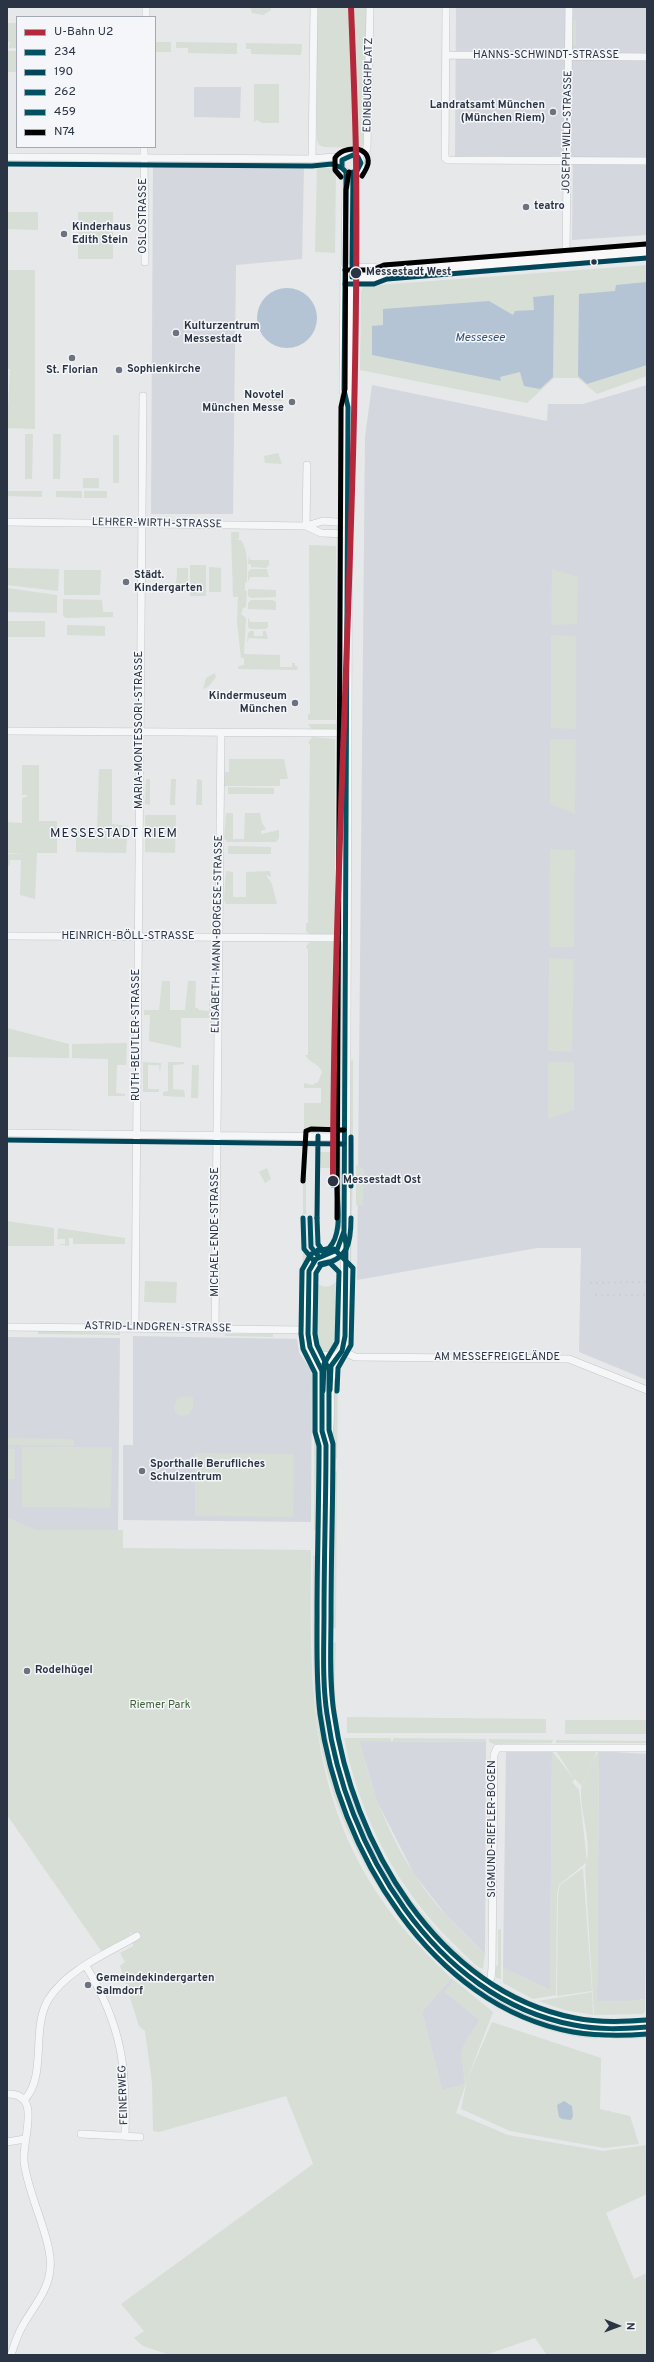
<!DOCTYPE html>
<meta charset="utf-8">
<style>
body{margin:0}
#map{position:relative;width:654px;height:2362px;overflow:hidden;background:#e6e8ea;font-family:Overpass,sans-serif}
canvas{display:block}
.frame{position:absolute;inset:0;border:8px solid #2b3445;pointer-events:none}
.legend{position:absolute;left:16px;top:16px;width:140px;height:132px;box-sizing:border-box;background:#f4f6f9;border:1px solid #a4a8b1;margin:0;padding:5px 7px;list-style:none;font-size:12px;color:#2b3445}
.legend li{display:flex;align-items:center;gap:8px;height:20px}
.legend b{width:20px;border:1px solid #a4a8b1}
.north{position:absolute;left:598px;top:2306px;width:40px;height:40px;-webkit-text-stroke:3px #f4f6f9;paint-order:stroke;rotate:91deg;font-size:11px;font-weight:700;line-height:16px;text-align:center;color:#2b3445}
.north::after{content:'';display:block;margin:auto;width:14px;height:18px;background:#2b3445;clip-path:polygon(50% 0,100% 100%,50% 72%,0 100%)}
</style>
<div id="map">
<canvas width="654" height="2362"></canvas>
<div class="frame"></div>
<ul class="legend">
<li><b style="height:5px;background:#b4283c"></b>U-Bahn U2</li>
<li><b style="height:5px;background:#005262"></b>234</li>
<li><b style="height:5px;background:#00465a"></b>190</li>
<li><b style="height:5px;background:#005262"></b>262</li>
<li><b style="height:5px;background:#005262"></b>459</li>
<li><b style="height:5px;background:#000"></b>N74</li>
</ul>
<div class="north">N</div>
</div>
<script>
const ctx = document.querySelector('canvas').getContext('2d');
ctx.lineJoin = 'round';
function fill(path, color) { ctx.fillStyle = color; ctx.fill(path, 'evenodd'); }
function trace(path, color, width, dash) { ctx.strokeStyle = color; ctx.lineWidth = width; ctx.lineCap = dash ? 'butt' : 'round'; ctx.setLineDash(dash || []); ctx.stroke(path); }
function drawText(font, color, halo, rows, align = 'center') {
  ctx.font = font + ' Overpass,sans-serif'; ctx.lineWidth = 3; ctx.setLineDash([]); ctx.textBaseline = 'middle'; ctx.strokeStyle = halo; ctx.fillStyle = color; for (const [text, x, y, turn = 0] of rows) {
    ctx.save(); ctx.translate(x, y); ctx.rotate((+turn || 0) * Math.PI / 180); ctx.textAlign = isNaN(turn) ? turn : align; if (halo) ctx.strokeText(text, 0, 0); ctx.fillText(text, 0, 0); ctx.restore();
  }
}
const built = new Path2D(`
 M456,7H647V235L572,240L573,156L455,157Z
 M194,87H241L240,118L194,117Z
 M153,165L304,167L302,259L236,265L233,514H151Z
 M372,385L547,421L548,404H583L647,385V1380L579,1352L581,1248H537L357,1280L365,437Z
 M133,1336L297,1339L299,1353L311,1370L312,1376L311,1522L123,1520V1445H133Z
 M7,1337L120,1338L118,1530H35L7,1518Z
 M359,1741L486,1742L485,1954L446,1915L414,1874L377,1801Z
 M506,1751H552L550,1990L503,1968Z
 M599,1751L647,1754L645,1999L630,2001H597Z
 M451,1978L454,1980L445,1992L480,2020L466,2041L461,2053L465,2082L463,2085L442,2090L422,2012Z`);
const green = new Path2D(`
 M250,7H271V10L263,15L252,13Z
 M317,7H367L364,145L359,148L324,147L319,145L317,140Z
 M572,20H576V45H571Z
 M7,23H17V48H9L10,42H7Z
 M155,42H171V52H155Z
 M176,42L237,43V54L188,53V48H176Z
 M246,43L302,44L301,55L251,54V49H246Z
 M7,51H17V72H7Z
 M254,84H279V123H262L257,120L254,122Z
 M317,168H336L335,253L315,252Z
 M7,212H38V230L7,229Z
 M78,212H113V259H78Z
 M647,265V376L597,394L578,378H554L527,403L360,370L361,291L364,286Z
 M7,270H35V429L7,428L10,369H7Z
 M264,390L282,394V401L264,400Z
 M25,434H33L32,479H25Z
 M53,434H61L60,479H53Z
 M113,435H119V483H113Z
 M278,453L282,464L265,463L264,456Z
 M83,478H99V488H83Z
 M7,491H42V497L7,496Z
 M56,491H82V498L56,497Z
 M84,491H107V498H84Z
 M231,532H239V539L236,540H241C249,552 247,568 247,582L245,583V591H247L246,607L243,608L241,614L246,618L244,654L280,655V667H292V663H295V666H298L297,670L238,669L239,666L244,665V658H241L237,622L238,597H233Z
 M309,545L336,546V720H308V714H310Z
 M249,555L250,560H269V565L266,568L251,567V564H248Z
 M190,565H206V596H190Z
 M209,567L221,568V592H209Z
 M8,568L59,569L58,591L7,585Z
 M177,568H188V592H176Z
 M251,569H267L269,577H250L248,582V572Z
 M552,569L578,577L577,624L551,625Z
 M64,570H101L100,595H64Z
 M7,588L57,595V613L7,612Z
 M248,589L276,590V597L251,598L248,596Z
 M63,599L102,600L103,612H113V617L66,618L63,616Z
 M250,600H273L276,602V610L248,609V602H250Z
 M248,617L250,622H268V627L266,629H250L248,627Z
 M7,621H45V637H7Z
 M67,625L105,626V636L67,635Z
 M250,631H254V636H263V631H266L268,639L249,638L247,643L248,633Z
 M551,635L576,636V729L551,728Z
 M215,673L216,677L208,687L203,689L206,678Z
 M308,724H336V730H312Z
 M312,737L335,739V935H310L306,931V923H308L310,744L308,743Z
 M550,739H576L575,814L550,804Z
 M229,759H284L288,779H280V786H224L225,772H229Z
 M22,765H39V821H57V853H37L35,899L20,895L21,860H10L9,866H7V854H25L7,853V822L22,823V798L27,797V795H22Z
 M99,769H112V824L128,826L126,853L76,852V828L97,829Z
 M146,779H150V805L145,804Z
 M171,779H176L175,805H170Z
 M197,779L202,780V805H196Z
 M228,787L274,788V794H228Z
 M226,813H233V839H244L245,813H260L262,823L266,829L261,831V834L279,830V838L276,842H227L224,838Z
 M145,815H176L175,853L145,852Z
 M228,846L271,847V854H228Z
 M550,849L575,850L574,947H549Z
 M226,871L233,872V897H246V872L270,871L271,877L266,875L272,884L277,904H226L224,900Z
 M311,941H334L332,1131H304V1103H321V1088H304V1083L312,1085L318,1082L322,1072C319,1063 309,1063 305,1055H308V949L306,948L307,945Z
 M337,942L340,952L339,1125L336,1130Z
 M549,958L574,959L572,1052L548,1051Z
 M162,981H170V1010H185L188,981H196L195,1008H198L199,1010L209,1011V1000H212V1023H210V1018H181V1048L149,1041L150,1015H144V1010H159Z
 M7,1028L69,1044V1058L7,1057Z
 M127,1043L126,1065H117L116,1093L125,1094V1096H108V1059L72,1058V1044Z
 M353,1059V1142L350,1146V1062Z
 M143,1062L161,1063L160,1074L159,1065H148V1089H159V1092H143Z
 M168,1062H184V1064L173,1065V1089L184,1090L185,1097L163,1096V1092L168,1091Z
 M548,1062H574V1110L548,1119Z
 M192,1065H199L198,1098H191Z
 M303,1152H306V1214H303Z
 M316,1152H331V1168H316Z
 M353,1164L351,1263H349L350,1167Z
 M356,1165L364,1169L363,1205H356Z
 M267,1168L271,1179L265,1183L259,1172Z
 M7,1221L54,1228V1246H7Z
 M58,1228L125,1238V1244H73V1238H69V1246L57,1244H65V1239H57Z
 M308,1250L312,1257L306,1266L305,1281H302L303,1253Z
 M313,1275L318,1284C328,1290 336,1285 340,1275V1343C336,1353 331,1353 321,1353L313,1344Z
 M145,1281L177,1282L176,1303L144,1302Z
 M38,1330L117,1333L120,1330V1335L38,1334Z
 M225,1334H273V1337L225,1336Z
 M333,1376L338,1377L337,1459L333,1456Z
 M184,1396L193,1397V1408L189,1414L181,1416L175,1413L174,1405L178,1398Z
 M314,1411H319L318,1528L316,1530H314Z
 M7,1438L74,1439V1446L7,1445Z
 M22,1447H112L111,1508L22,1507Z
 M7,1449H15V1479H7Z
 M195,1453L294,1454L293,1517L195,1516Z
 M337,1471L336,1629L331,1626L332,1474Z
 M7,1518L35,1530H123V1548L311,1550C310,1693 307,1811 403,1928C418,1946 435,1962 451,1978L422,2012L442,2090L463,2085L465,2082L461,2053L466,2041L480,2020L445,1992L454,1980L493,2012L467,2080L492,2022L601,2058L600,2109L630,2116L639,2144L604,2148L510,2131L461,2109L467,2080L456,2113L508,2135L603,2151L647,2145V2194L606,2213L634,2279L647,2273V2355H547L535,2338L485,2355H170L143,2346L134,2338L144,2331L121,2304L313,2164L322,2186L286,2096L159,2132L153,2131L152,2083L145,2031L139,2026L120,1966L125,1962L120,1953L133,1946V1941L136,1939L131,1932L130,1935L102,1952L7,1815Z
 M313,1555L318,1558C317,1709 317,1814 420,1936L418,1942C365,1879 328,1804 317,1722C311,1667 313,1611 313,1555Z
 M336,1642C335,1666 334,1690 337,1714C347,1789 378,1862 427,1919C440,1935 454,1949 469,1962C473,1966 483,1972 484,1975C473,1976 452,1953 444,1945C361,1860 330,1761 331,1644Z
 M347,1717L546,1719V1733H347Z
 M565,1720H647V1734H565Z
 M344,1738H391V1741H360C374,1804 401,1866 446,1915C458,1928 472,1941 485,1954L483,1969C474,1966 464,1953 456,1946C397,1890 360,1817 344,1738Z
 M393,1738L486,1739V1742L393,1741Z
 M489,1739L553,1740L552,1743L494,1744L489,1742Z
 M556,1740L647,1741V1743H556Z
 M552,1751L574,1779L556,1751H597L592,1761L599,1751L597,2001H630L645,1999V2011L643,2014L594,2015L585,1868C594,1845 580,1815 581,1790C582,1781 590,1770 592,1761L582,1786L575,1779L572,1782L579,1790L587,1862L559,1885L557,1895L556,1995L533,1999L503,1983V1968L550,1990Z
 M583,1868L592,1991L557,1996L558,1895L560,1885Z
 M501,1929V1979L496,1978V1966L498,1965V1930Z
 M427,1943L455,1971L453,1975L421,1945Z
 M460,1975C488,2000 521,2018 558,2027C570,2031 590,2029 598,2039C545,2035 496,2013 455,1978Z
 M496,1983C536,2007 582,2023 629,2018V2020C608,2033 503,2008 496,1983Z
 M592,1992L593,2015L565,2010L538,2001Z
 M647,2033V2038L611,2039L618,2035Z`);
const water = new Path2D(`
 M647,282V365L587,384L578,376L579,294L615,291L616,285Z
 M257 318a30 30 0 1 1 60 0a30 30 0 1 1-60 0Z
 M554,295L553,377L540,389L524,386L520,372L500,377L501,381L372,355V326L383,325V309L489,301L513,315L515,311L534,310L533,297Z
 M564,2101L572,2106L573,2116L571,2120L562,2119L559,2117L557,2105Z`);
const minor = new Path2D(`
 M446,7L445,158L448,160L647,161
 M146,17V7
 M446,55L647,57
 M144,147L145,262
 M341 164a10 10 0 1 1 20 0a10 10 0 1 1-20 0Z
 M7,157L312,159L333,157L342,160
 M358,157L367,149L370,7
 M312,159L314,7
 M566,257L569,7
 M345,269L346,172
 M353,269V190L356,173
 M7,522L306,526L323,521L348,523
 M306,526L307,465
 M306,526L321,533L348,534
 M7,731L347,733
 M7,936L345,938
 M7,1133L344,1137
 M7,1327L308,1330
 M135,1328L143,396
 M215,1329L221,733
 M342,1351L355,1357L569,1359L647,1390
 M86,1966C122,2026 127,2067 125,2136
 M485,1988L491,1978L492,1968L494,1755L497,1748H647
 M7,2094C43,2093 22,2138 24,2161C27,2194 54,2242 50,2270C48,2292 32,2308 22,2327C17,2336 14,2345 11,2355
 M25,2099C47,2075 31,2029 48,2000C66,1970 108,1953 137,1936
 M81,2134L140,2137
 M7,2142L25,2139`);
const major = new Path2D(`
 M345,277H373L385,272L647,251
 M348,406L344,390L345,269L373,268L385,272
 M316,1355L335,1358L342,1351L345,1336L348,407L352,390L353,269
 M335,1358C324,1385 334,1417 326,1445L324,1678C328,1724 335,1767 351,1811C395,1933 509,2045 647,2027
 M326,1445L322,1431V1371L310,1347L308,1334L309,1271L316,1259C336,1249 336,1259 343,1233`);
const rail = new Path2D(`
 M590,1283L647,1282
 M595,1295H647`);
const bus1 = new Path2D(`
 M346,172L344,390L348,407L344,1231L337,1250L316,1259L309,1271L308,1334L310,1347L322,1371V1431L326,1445C326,1501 324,1558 324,1614C324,1647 322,1681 327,1714C345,1845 434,1999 574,2025C599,2030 622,2029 647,2027
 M346,172L342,168V160L353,155L358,157L361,163L356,173
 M310,1218L311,1247L319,1257
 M330,1390L331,1366L342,1351L345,1336L346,1244L344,1233`);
const bus2 = new Path2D(`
 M7,164L312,166L332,164L340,167
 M352,277L353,172
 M345,284H374L387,279L647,258
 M351,1137V1186
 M7,1140L344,1144
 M317,1218L318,1136`);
const bus3 = new Path2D(`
 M337,1186C337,1204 343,1234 329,1248L311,1254L302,1270L301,1334L303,1349L315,1373V1432L319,1446C319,1502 317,1558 317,1613C317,1647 316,1681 320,1714C338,1848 430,2006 573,2032C598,2036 622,2036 647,2034
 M303,1218L304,1249L314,1261
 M320,1264L329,1262L339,1272L337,1342L324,1364L323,1391`);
const bus4 = new Path2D(`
 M317,1218L318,1244L324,1253
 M351,1218C351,1244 348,1259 321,1265L316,1273L315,1334L317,1345L329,1370V1430L333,1444C333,1501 331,1558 331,1615C331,1647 329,1681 334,1713C352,1842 437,1991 575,2018C599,2023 622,2022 646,2020
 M318,1250L334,1249L353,1268L351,1345L338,1368L337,1391`);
const bus5 = new Path2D(`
 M341,177L335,170V158C343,145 371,145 368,164C367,168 364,173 362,176
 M345,270H372L384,265L646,244
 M303,1181L306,1131L311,1129L344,1130
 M337,1218L341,407L345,389L346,190L349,172`);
const metro1 = new Path2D(`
 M333,1185C333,842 360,498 356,155C355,106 353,56 351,7`);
const markers = [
 [553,112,4,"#6c737f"],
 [526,207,4,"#6c737f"],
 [64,234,4,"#6c737f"],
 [594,262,3.5,"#2b3445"],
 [356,273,6,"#2b3445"],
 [176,333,4,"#6c737f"],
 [72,358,4,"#6c737f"],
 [119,370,4,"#6c737f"],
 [292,402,4,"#6c737f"],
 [126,582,4,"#6c737f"],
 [295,703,4,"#6c737f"],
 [333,1181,6,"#2b3445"],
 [142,1471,4,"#6c737f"],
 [27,1671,4,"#6c737f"],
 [88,1985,4,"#6c737f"]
];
const streetNames = [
 ["HANNS-SCHWINDT-STRASSE",546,56],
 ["EDINBURGHPLATZ",369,85,-89],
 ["JOSEPH-WILD-STRASSE",568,132,-89],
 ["OSLOSTRASSE",144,216,-90],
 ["LEHRER-WIRTH-STRASSE",157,524,1],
 ["MARIA-MONTESSORI-STRASSE",140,730,-90],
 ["ELISABETH-MANN-BORGESE-STRASSE",218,934,-89],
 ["HEINRICH-BÖLL-STRASSE",128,937],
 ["RUTH-BEUTLER-STRASSE",137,1035,-90],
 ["MICHAEL-ENDE-STRASSE",216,1232,-90],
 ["ASTRID-LINDGREN-STRASSE",158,1328,1],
 ["AM MESSEFREIGELÄNDE",497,1358],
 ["SIGMUND-RIEFLER-BOGEN",493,1829,-90],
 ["FEINERWEG",124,2095,-92]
];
const poiNames = [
 ["Landratsamt München",545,106,"right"],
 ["(München Riem)",545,119,"right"],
 ["teatro",534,207],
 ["Kinderhaus",72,228],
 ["Edith Stein",72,241],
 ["Kulturzentrum",184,327],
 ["Messestadt",184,340],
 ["Sophienkirche",127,370],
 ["St. Florian",72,371,"center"],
 ["Novotel",284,396,"right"],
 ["München Messe",284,409,"right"],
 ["Städt.",134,576],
 ["Kindergarten",134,589],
 ["Kindermuseum",287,697,"right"],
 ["München",287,710,"right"],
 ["Sporthalle Berufliches",150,1465],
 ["Schulzentrum",150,1478],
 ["Rodelhügel",35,1671],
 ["Gemeindekindergarten",96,1979],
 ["Salmdorf",96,1992]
];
const stopNames = [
 ["Messestadt West",366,273],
 ["Messestadt Ost",343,1181]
];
const parkNames = [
 ["Riemer Park",160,1706]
];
const waterNames = [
 ["Messesee",480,339]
];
const quarterNames = [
 ["MESSESTADT RIEM",114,834]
];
fill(built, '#d4d7dd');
fill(green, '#d6ded6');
fill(water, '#b4c4d5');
trace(minor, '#c4c6c8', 8);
trace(major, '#c2c5c8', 10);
trace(minor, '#f5f6f7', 7);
trace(major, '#f8f8f8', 9);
trace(rail, '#cecfd2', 2, [2, 4]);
trace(bus1, '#005262', 5);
trace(bus2, '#00465a', 5);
trace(bus3, '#005262', 5);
trace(bus4, '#005262', 5);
trace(bus5, '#000', 5);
trace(metro1, '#b4283c', 6);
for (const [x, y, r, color] of markers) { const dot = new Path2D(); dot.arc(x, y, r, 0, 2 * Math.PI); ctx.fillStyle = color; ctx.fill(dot); trace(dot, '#f4f6f9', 1.5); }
drawText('11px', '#2b3445', '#f4f6f9', streetNames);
drawText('bold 11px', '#2b3445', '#f4f6f9', poiNames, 'left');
drawText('bold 11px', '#2b3445', '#f4f6f9', stopNames, 'left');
drawText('11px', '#3f6138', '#f4f6f9', parkNames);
drawText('italic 12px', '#34527a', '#f4f6f9', waterNames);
ctx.letterSpacing = '1px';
drawText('13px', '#1d2536', '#f4f6f9', quarterNames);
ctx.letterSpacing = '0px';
</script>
